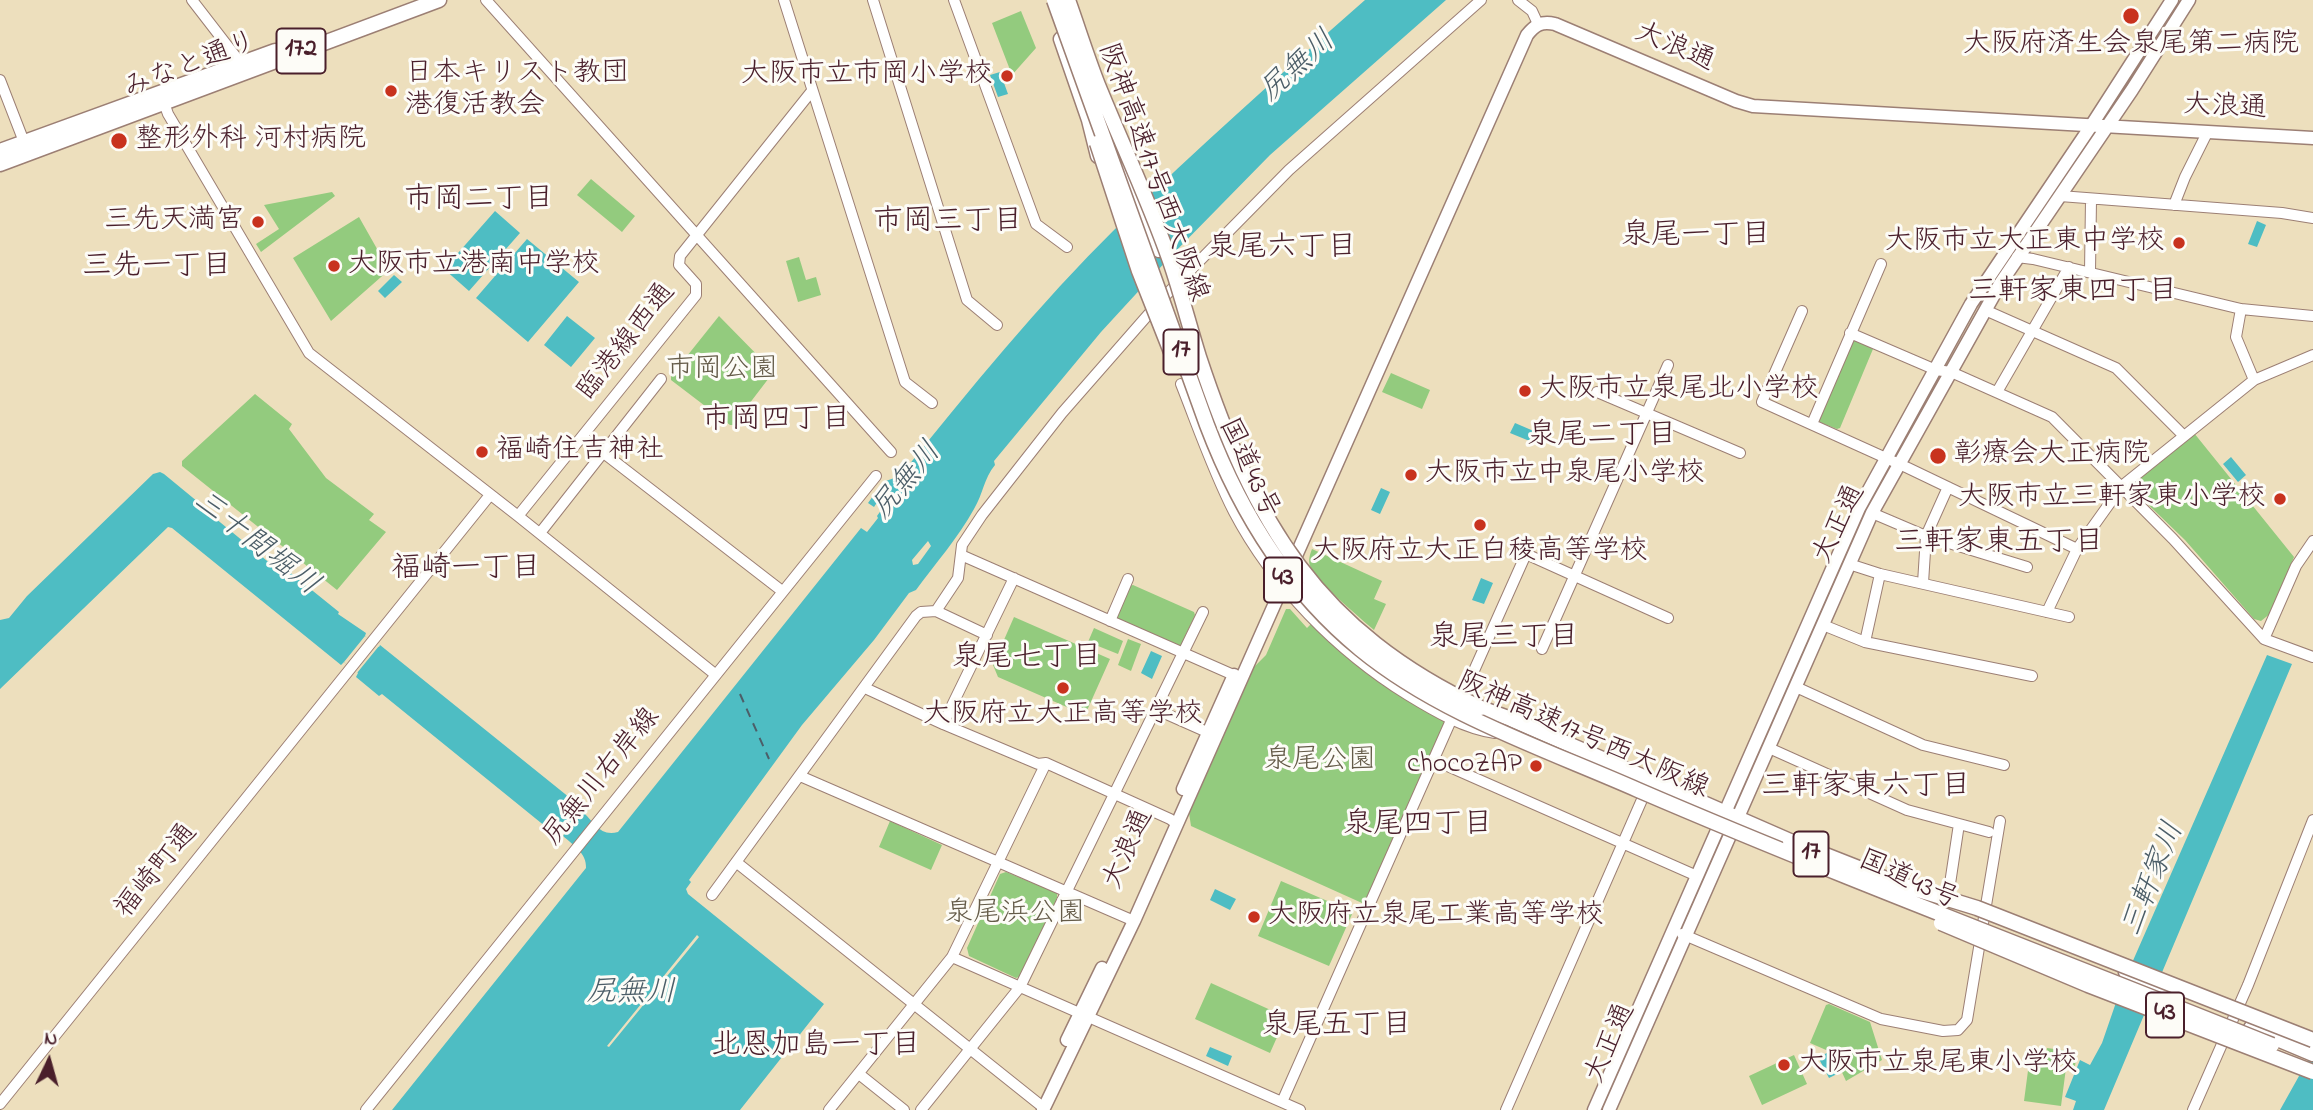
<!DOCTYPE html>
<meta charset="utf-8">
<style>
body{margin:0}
#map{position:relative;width:2313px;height:1110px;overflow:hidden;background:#eddfbd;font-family:"Indie Flower",sans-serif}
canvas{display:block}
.north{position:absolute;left:14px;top:1026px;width:70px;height:70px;-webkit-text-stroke:5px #fdfcf7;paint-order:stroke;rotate:5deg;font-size:19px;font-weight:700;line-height:28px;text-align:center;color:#4a1f2b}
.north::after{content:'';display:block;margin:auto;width:24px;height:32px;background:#4a1f2b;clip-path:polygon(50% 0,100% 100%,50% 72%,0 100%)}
</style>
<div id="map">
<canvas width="2313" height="1110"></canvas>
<div class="north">N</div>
</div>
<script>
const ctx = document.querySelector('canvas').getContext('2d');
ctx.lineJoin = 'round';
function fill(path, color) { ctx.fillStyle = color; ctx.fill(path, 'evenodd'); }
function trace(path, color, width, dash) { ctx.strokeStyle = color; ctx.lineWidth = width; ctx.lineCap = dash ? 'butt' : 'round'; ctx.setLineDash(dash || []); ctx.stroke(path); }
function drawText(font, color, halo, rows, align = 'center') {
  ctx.font = font + ' "Indie Flower","Klee One",sans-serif'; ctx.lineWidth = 6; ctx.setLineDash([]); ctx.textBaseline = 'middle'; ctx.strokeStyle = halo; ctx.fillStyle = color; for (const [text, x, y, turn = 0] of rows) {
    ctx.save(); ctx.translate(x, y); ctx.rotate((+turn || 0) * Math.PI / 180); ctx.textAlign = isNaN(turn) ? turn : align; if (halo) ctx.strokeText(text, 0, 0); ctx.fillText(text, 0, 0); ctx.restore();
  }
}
const green = new Path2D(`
 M1021,11L1036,48L1012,75L992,23Z
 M591,179L635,216L622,232L577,195Z
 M332,192L335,196L261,252L256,244L279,229L264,205Z
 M359,217L389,270L331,321L293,258Z
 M799,257L806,280L816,277L821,295L798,302L786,261Z
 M719,316L771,369L772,374L733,425H730L671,380V376Z
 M1855,339L1873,349L1840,428L1837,429L1819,422L1818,418L1851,340Z
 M1391,373L1430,390L1422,409L1382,392Z
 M255,394L292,424L289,429L326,478L374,514L369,520L386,532L337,590L182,466V461Z
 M2194,433L2294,557L2271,613L2261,621L2254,619L2185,540L2132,489V484Z
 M1312,549L1382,581L1374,599L1386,604L1374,630C1359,617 1317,582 1310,566C1308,560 1310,554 1312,549Z
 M1133,585L1194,612L1195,615L1180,647L1115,621L1130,586Z
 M1286,609H1290L1307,628L1311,624L1366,673L1444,720L1445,724L1366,902L1362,903L1191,826L1189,813L1238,701L1254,667L1266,655Z
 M1014,617L1110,659L1085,715L998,677L993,665Z
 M1094,628L1123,641L1118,654L1088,642Z
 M1128,639L1141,644L1131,671L1118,665Z
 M890,821L942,845L931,870L879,847Z
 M1006,872L1057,893V898L1021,976L1016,978L969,956L967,948L1000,874Z
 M1281,881L1353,912L1329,966L1258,936Z
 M1211,983L1286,1017L1270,1053L1195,1019Z
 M1829,1004L1870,1022L1882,1060L1846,1081L1833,1053L1810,1043L1826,1005Z
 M2047,1048L2077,1052L2075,1066L2045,1062Z
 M1794,1055L1807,1084L1762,1105L1749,1076Z
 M2029,1063L2066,1068L2061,1106L2024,1101Z`);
const water = new Path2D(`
 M1365,0H1446L1270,155L1169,258L1101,332L994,461L995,465C984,478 983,494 974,509C958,538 935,564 916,590L909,593L874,640L802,725L689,880L691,882L686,889L688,894L824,1004L740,1110H392L586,868C587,853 573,845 563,836L569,827L564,822L558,823L551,831L382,694L379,696L356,677L358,673L344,662L341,665L172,528L168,527L0,689V620L9,618L27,596L153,474L160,472L164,474L198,502V504L272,565L277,562L339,612L338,614L366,633L365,636L379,647L380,645L575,802L568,811V817L575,820L582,811C594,822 600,837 618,832L861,528L867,532L878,518L877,516L882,509L881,505L876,504L874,507L868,503L883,482L900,476C969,390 1039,304 1117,227C1197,148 1281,74 1365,0ZM928,541L931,546L918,564L913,565L912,560Z
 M1000,72L1008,94L998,97L990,75Z
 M495,211L520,233L469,291L444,269Z
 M2257,221L2266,225L2257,247L2248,244Z
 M527,239L579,282L528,342L476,298Z
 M394,275L402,282L385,298L378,291Z
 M567,316L595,338L571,367L544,345Z
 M1515,423L1536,432L1532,442L1510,433Z
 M2231,457L2246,475L2238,482L2223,464Z
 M1381,488L1390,492L1380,514L1371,510Z
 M1481,578L1493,583L1484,604L1472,600Z
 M1151,651L1162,656L1152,679L1141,673Z
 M2267,655L2292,664L2104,1110H2073L2076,1101L2065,1097L2080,1060L2090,1065L2102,1043L2121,988Z
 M1215,889L1236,899L1230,910L1210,900Z
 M1210,1047L1232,1056L1228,1066L1206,1056Z
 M2313,1051V1110H2280Z
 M1827,1053L1837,1074L1829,1078L1818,1057Z`);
const pier = new Path2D(`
 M365,636L379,646L357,673L344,662Z
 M697,935L699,937L609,1047L607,1046Z`);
const ferry = new Path2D(`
 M740,694L769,759`);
const minor = new Path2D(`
 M192,0L243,66
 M486,0L891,452
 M784,0L905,382L932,403
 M873,0L967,300L997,325
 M954,0L1036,224L1067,247
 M1518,0L1532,11L1538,24
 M0,80L26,147
 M163,100L168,114L309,353L518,516L716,675
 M2060,196L2282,213L2313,218
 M2174,205L2185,177L2207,133
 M2017,257L2033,259L2241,309L2313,316
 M2090,272L2091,200
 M2241,309L2236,337L2254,380
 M1985,310L2116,368L2184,436
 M1802,311L1762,402L1908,468L2077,549
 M1850,333L1936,370L1951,372L2052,417L2173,539L2264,639L2313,657
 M1181,384C1198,427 1213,471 1234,512C1273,586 1337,651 1408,695C1434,711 1465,729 1495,733
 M1597,392L1740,453
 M1997,392L2069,267
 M1812,424L1881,264
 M583,437L782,591
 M1872,513L1926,536L2027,567
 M518,516L696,295V284L679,265L680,256L811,92
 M540,533L661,379
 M961,555L1238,677
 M1849,564L1880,574L2069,617
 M1923,583L1926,536L1948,487
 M936,611L987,635
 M2047,612L2077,549L2122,486L2254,380L2313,355
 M1110,621L1128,579
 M1823,625L1865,642L2032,676
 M2264,639L2296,566L2313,541
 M1865,642L1880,574
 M1542,649L1668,365
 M1796,687L1923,745L2004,765
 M865,688L943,724L1038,764L1046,763L1170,819L1177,824
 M1464,693L1526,554L1668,618
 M1155,709L1207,732
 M943,724L1014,578
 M1769,748L1907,810L1989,832
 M1434,760L1697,876
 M800,776L1134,921
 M736,862L1044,1108
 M712,895L916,616L921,612L936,611L958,578L962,545L982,515L1062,413L1161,300L1289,170L1481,0
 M1948,897L1959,824
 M1682,934L1881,1019L1943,1031L1958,1030L1967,1020L2000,821
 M952,957L1300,1110
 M859,1074L904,1110
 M1282,1102L1452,718
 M0,1104L490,495
 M366,1110L876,476
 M829,1110L952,957L1046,763
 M921,1110L1020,987L1203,612
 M1506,1110L1644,795
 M2193,1110L2248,985L2313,820`);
const major = new Path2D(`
 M1183,789L1234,675
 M1067,1040L1102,968
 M1043,1110L1134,921L1527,35C1535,25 1541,21 1555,24L1736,101L1753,106L2313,138
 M1594,1110L1859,508L1971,304L2091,126L2172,0
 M1609,1110L1872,513L2000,284L2132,90L2189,0`);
const highway = new Path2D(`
 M1061,39L1089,120L1098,156
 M1107,121L1159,250
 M0,151L275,51
 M0,164L439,0
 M1481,708L1511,719L1790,841
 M2126,972L2168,995
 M2251,1028L2313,1054`);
const highwayBridge = new Path2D(`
 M1054,0L1207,425C1240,512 1288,590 1360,649C1439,714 1545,749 1638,790C1847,880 2061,960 2272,1045
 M1068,0C1078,28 1087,57 1098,85C1122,144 1149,201 1170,261C1181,293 1189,325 1199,357C1254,523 1317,631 1481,708
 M1097,143L1139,271L1173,357
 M1790,841L1899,884L1977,908L2313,1040
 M1941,923L2088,985L2313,1072`);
const markers = [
 [2131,16,9,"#c8321e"],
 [1007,76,7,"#c8321e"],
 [391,91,7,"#c8321e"],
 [119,141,9,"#c8321e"],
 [258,222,7,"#c8321e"],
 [2179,243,7,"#c8321e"],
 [334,266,7,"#c8321e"],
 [1525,391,7,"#c8321e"],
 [482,452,7,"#c8321e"],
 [1938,456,9,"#c8321e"],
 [1411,475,7,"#c8321e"],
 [2280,499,7,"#c8321e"],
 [1480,525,7,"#c8321e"],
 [1063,688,7,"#c8321e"],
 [1536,766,7,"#c8321e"],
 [1254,917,7,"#c8321e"],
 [1784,1065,7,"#c8321e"]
];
const shields = [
 [301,51,49],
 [1181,352,35],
 [1283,580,38],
 [1811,854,35],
 [2165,1015,38]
];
const shieldNames = [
 ["172",301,51],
 ["17",1181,352],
 ["43",1283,580],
 ["17",1811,854],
 ["43",2165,1015]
];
const poiNames = [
 ["大阪府済生会泉尾第二病院",2131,46,"center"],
 ["日本キリスト教団",405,75],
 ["港復活教会",405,107],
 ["大阪市立市岡小学校",993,76,"right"],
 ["整形外科 河村病院",135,141],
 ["三先天満宮",244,222,"right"],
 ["大阪市立大正東中学校",2165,243,"right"],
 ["大阪市立港南中学校",348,266],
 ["大阪市立泉尾北小学校",1539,391],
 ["福崎住吉神社",496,452],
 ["彰療会大正病院",1954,456],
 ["大阪市立中泉尾小学校",1425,475],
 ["大阪市立三軒家東小学校",2266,499,"right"],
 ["大阪府立大正白稜高等学校",1480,553,"center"],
 ["大阪府立大正高等学校",1063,716,"center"],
 ["chocoZAP",1522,766,"right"],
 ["大阪府立泉尾工業高等学校",1268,917],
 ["大阪市立泉尾東小学校",1798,1065]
];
const streetNames = [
 ["大浪通",1674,49,23],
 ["みなと通り",191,67,-21],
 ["大浪通",2225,109,3],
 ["阪神高速17号西大阪線",1151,173,70],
 ["臨港線西通",628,343,-52],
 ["国道43号",1247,469,65],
 ["大正通",1841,525,-64],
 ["阪神高速17号西大阪線",1582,737,24],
 ["尻無川右岸線",603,778,-51],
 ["大浪通",1130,850,-66],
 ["福崎町通",158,872,-51],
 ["国道43号",1908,882,24],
 ["大正通",1612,1044,-66]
];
const parkNames = [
 ["市岡公園",722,371],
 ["泉尾公園",1320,762],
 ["泉尾浜公園",1015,915]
];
const waterNames = [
 ["尻無川",1299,68,-42],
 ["尻無川",908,482,-50],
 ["三十間堀川",255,545,38],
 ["三軒家川",2155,880,-68],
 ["尻無川",631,995]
];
const neighbourhoodNames = [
 ["市岡二丁目",479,202],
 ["市岡三丁目",948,224],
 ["泉尾一丁目",1696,238],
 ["泉尾六丁目",1282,250],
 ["三先一丁目",157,269],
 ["三軒家東四丁目",2073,294],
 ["市岡四丁目",776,422],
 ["泉尾二丁目",1602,438],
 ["三軒家東五丁目",1999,545],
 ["福崎一丁目",466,571],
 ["泉尾三丁目",1504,640],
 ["泉尾七丁目",1027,660],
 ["三軒家東六丁目",1866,789],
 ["泉尾四丁目",1418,827],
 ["泉尾五丁目",1337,1028],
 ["北恩加島一丁目",816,1048]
];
fill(green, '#93cb7e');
fill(water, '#4ebdc3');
fill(pier, '#eddfbd');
trace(ferry, '#4c5e68', 2, [9, 7]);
trace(minor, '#9c7f74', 12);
trace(major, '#9c7f74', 15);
trace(highway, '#9c7f74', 17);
trace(minor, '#fff', 10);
trace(major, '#fff', 12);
trace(highway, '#fff', 14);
trace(highwayBridge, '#9c7f74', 17, []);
trace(highwayBridge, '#fff', 14);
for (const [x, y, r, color] of markers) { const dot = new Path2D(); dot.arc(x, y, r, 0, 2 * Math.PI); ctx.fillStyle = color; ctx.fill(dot); trace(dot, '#fdfcf7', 2.5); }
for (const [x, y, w] of shields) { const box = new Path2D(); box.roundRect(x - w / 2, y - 22.5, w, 45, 5); ctx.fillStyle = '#fdfcf7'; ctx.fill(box); trace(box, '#4a1f2b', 2); }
drawText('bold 26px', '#4a1f2b', null, shieldNames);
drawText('28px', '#4a1f2b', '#fdfcf7', poiNames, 'left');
drawText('28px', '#4a1f2b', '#fdfcf7', streetNames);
drawText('28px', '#645b48', '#fdfcf7', parkNames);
drawText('italic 30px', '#4c5e68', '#fdfcf7', waterNames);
drawText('30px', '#4a1f2b', '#fdfcf7', neighbourhoodNames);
</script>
